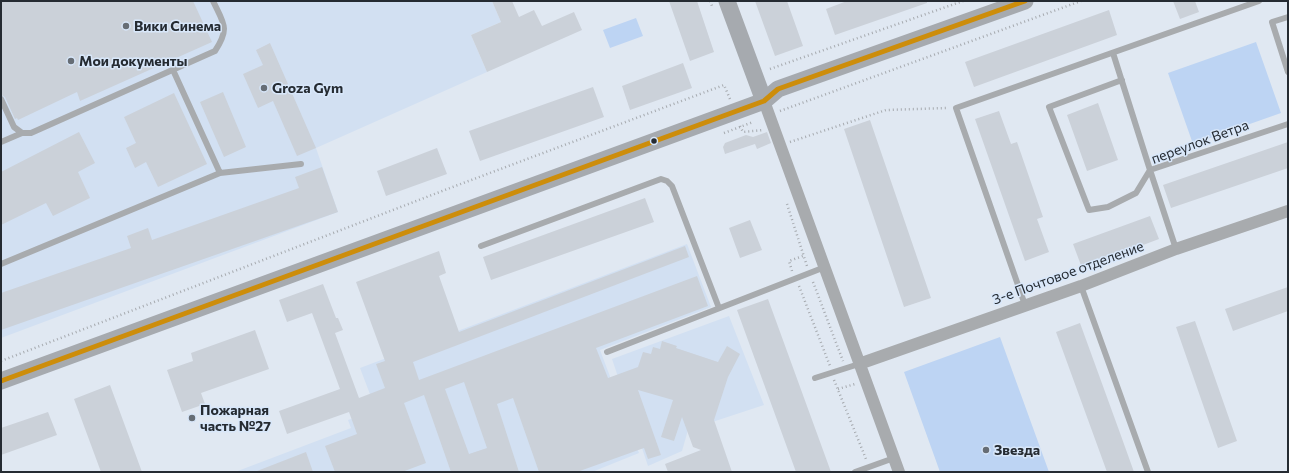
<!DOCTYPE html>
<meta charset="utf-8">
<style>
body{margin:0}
#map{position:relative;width:1289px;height:473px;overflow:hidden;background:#e0e8f2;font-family:Commissioner,sans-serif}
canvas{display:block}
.frame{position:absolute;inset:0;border:2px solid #252b32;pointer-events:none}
</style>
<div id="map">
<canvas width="1289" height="473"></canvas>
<div class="frame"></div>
</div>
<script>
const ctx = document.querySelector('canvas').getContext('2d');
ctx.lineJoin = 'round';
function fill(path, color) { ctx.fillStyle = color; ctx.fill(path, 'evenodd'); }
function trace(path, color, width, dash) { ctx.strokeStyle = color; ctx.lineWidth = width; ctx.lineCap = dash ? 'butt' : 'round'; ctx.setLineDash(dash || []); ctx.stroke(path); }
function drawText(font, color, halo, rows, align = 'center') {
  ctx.font = font + ' Commissioner,sans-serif'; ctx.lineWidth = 3; ctx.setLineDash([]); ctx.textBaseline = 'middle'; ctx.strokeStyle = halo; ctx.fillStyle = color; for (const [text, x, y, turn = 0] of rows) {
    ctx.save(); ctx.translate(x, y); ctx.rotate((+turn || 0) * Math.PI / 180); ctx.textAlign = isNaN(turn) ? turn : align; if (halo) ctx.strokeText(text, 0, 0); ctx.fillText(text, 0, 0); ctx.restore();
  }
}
const built = new Path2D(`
 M1,1H492L501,22L471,35L487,72L316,148L338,212L1,338Z
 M687,244L711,307L600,350L639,453L592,472H235L351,428L348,420L376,410L360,368Z
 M729,316L764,405L688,430L682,451L648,466L612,359Z`);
const green = new Path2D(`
 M636,18L643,36L610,48L603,30Z
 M1256,42L1281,113L1193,144L1168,73Z
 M1000,337L1049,472H940L904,372Z`);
const building = new Path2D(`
 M1,1H193L212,42L80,101L77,92L18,120L17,118L15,119L5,97L1,95Z
 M492,1H512L519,17L534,10L542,26L574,12L582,30L487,72L471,35L501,22Z
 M669,1H697L714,52L690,61Z
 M755,1H787L803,46L775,56Z
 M847,1H927V3L835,35L826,9Z
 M1173,1H1195L1199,12L1180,19Z
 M1109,10L1117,35L974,87L965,62Z
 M270,43L316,148L297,156L273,101L258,108L243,74L263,65L256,50Z
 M683,63L692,88L630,110L622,86Z
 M593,87L604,117L480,161L469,131Z
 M223,92L246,147L224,157L200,102Z
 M174,93L207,164L158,187L146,162L135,168L126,148L136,143L124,117Z
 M1098,103L1118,160L1087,171L1067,115Z
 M999,111L1011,144L1017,142L1043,217L1037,219L1049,252L1025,261L975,119Z
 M870,120L931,298L904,307L844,129Z
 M79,132L95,163L78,172L90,198L53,216L46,203L1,225V172Z
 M767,132L771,143L757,149L755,144L725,154L723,147L725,143L746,135L753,137Z
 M1288,142V168L1171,208L1163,185Z
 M437,148L447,174L386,196L377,171Z
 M322,167L338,212L1,330V293L131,248L127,236L148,228L152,240L299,188L295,177Z
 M645,198L654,222L491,280L483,257Z
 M1150,216L1159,239L1082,268L1073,244Z
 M750,220L762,250L740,258L729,228Z
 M685,246L689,257L413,362L419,380L697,276L708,306L596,348L608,378L638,367L643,352L651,354L653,347L660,349L662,341L677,346L676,348L718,362L727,346L740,354L728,377L714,420L732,472H668L665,464L701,450L693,447L682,417L674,441L661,437L673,400L638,390L661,455L648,459L644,448L577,472H539L513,398L497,404L519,472H451L424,395L404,403L426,463L402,472H335L325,446L357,434L349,412L287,434L279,411L340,389L312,313L287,322L279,300L323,284L336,318H338L343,330L335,333L359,398L385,388L376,364L385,361L356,282L439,251L446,273L439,276L459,332ZM464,382L487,448L469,454L445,389Z
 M1288,287V311L1233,331L1225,309Z
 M768,299L831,472H796L737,310Z
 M1195,321L1237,441L1218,448L1176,327Z
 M1080,323L1120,433L1134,472H1107L1056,332Z
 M255,330L269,369L201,393L205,404L182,412L167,370L193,361L191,353Z
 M110,385L142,472H101L74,399Z
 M48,412L57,435L1,455V428Z
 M306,452L313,472H257V471Z`);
const path = new Path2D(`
 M710,1L712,6
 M770,69L963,1
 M780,111L1081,1
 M740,126L743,132L763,130
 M724,133L753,122
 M790,142L886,110L948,108
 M787,204L807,266
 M792,271L789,261L803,256
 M813,282L843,361
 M799,286L830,366
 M1,361L450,188L724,85L730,99
 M834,380L866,459
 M838,389L855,384`);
const lane = new Path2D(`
 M1288,17L1272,22L1288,72
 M1113,53L1150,170L1136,193L1108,207L1089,210L1049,107L1122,80
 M173,70L220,173
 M1,99L14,127L22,133H31L215,51C230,28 224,24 213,1
 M1,142L22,133
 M481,246L661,179L667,181L672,186L719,308
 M1176,249L1150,170L1288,124
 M1,264L220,173L301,164
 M1081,286L1148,472
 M1025,305L956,108L1259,1
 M607,352L825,267
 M815,378L859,364
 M855,472L894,458`);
const street = new Path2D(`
 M764,101L899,472
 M859,364L1081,286L1176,249L1288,211`);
const secondary = new Path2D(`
 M727,1L764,101
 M1,381L764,101L778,89L1025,1`);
const bus1 = new Path2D(`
 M1,381L764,101L778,89L1025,1`);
const markers = [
 [126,26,4,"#666d75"],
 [71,61,4,"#666d75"],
 [264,88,4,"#666d75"],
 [654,141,3.5,"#252b32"],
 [192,418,4,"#666d75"],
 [986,450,4,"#666d75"]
];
const poiNames = [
 ["Вики Синема",134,26],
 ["Мои документы",79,61],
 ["Groza Gym",272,88],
 ["Пожарная",200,410],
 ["часть №27",200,426],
 ["Звезда",994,450]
];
const streetNames = [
 ["переулок Ветра",1200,142,-20],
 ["3-е Почтовое отделение",1068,273,-20]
];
fill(built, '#d2e0f2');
fill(green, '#bdd4f3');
fill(building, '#cbd1d9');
trace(path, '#a6aaaf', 2.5, [1, 3]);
trace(lane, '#a8abae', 6);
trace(street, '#a8abae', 12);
trace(secondary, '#a6aaaf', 17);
trace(bus1, '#cd8d0a', 5);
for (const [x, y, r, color] of markers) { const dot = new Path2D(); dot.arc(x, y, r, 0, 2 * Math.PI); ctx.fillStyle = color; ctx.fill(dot); trace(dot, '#d8e7fa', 1.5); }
drawText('bold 14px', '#252b32', '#d8e7fa', poiNames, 'left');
drawText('14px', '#252b32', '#d8e7fa', streetNames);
</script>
